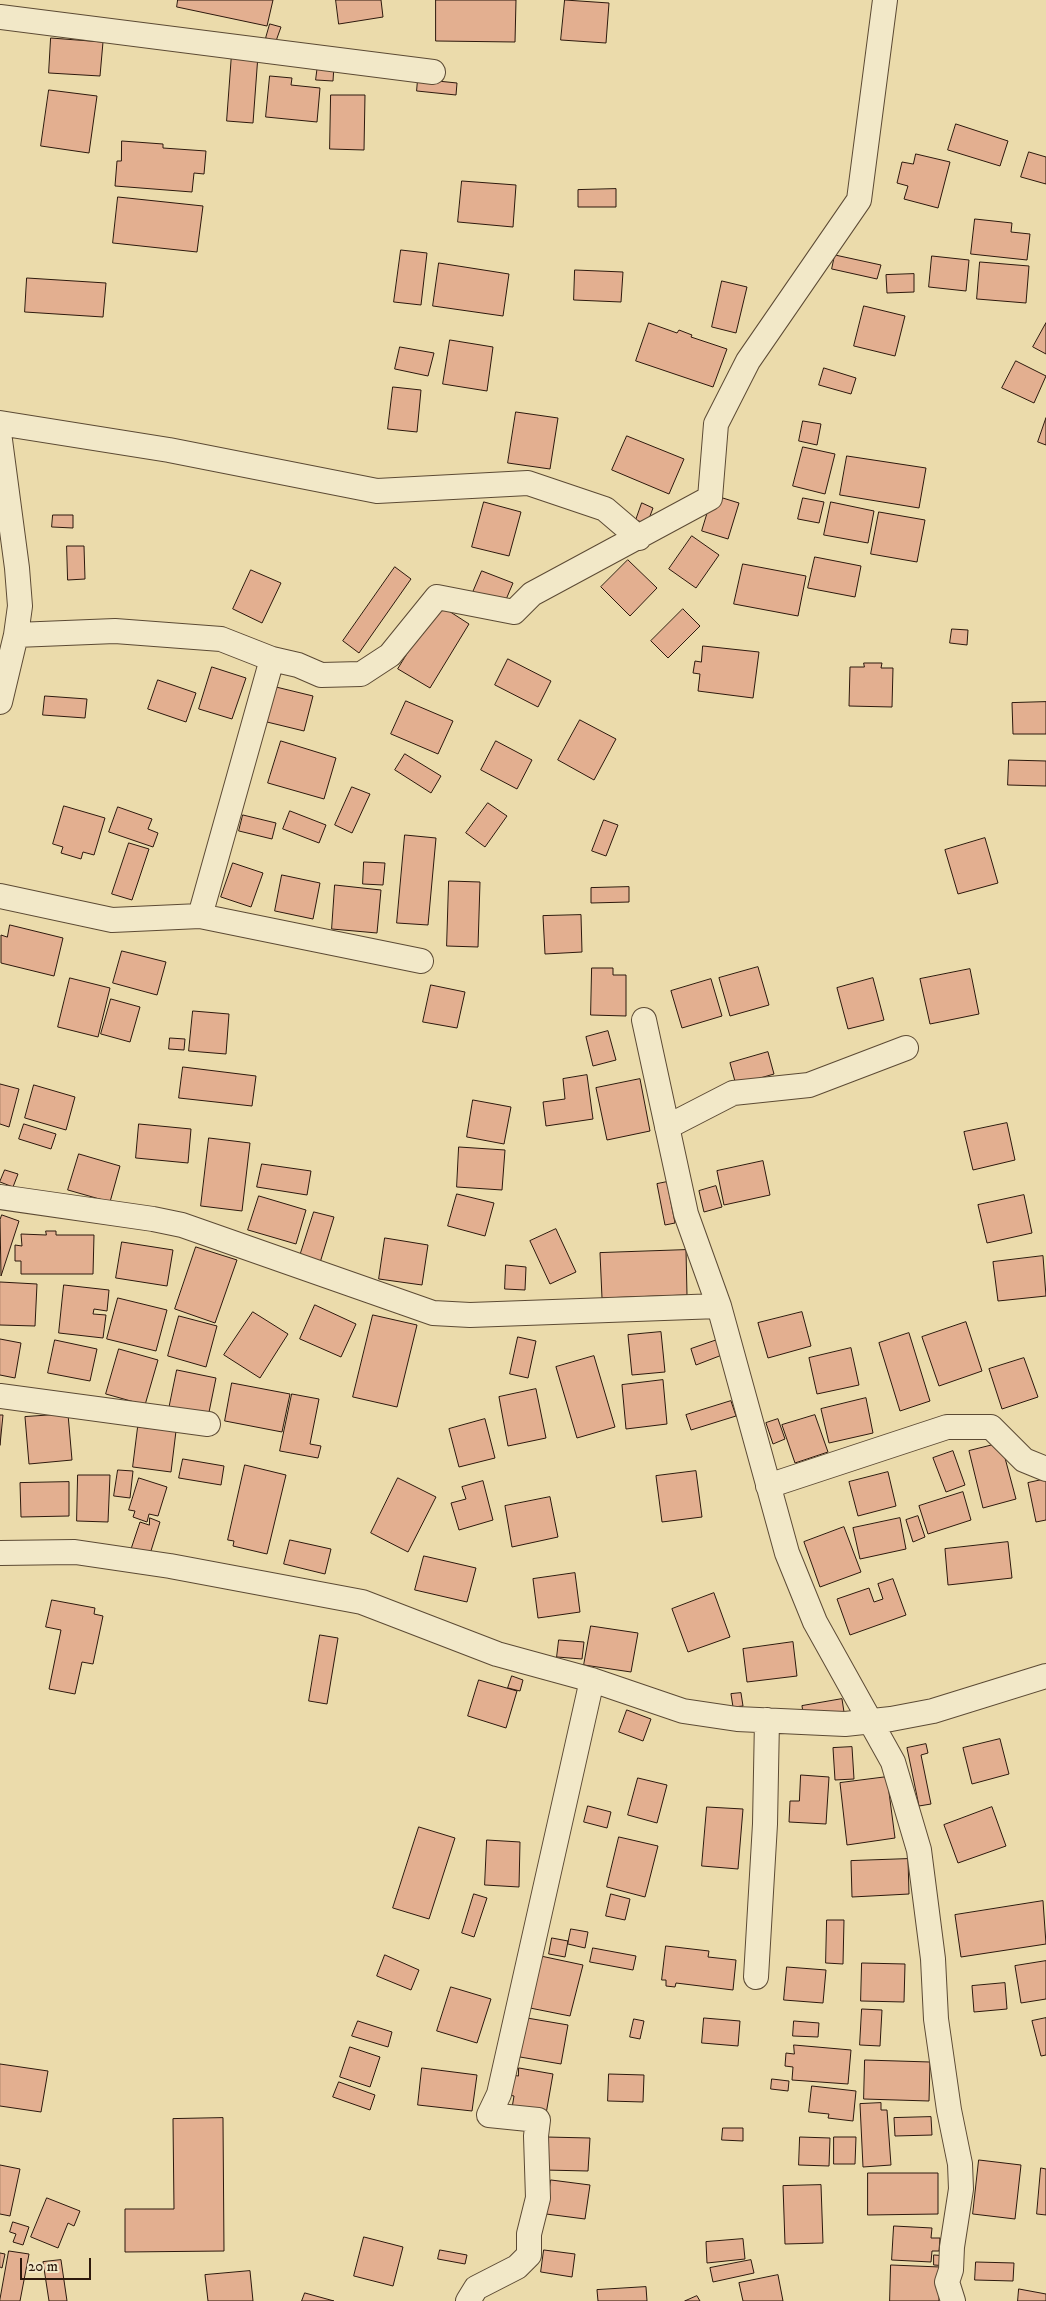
<!DOCTYPE html>
<style>
body{margin:0}
#map{position:relative;width:1046px;height:2301px;overflow:hidden;background:#ebdbab;font-family:"IM FELL DW Pica",serif}
canvas{display:block}
.scale{position:absolute;left:20px;top:2258px;width:71px;height:22px;box-sizing:border-box;border:2px solid #2d190d;border-top:0;padding-left:6px;font-size:15px;line-height:18px;white-space:nowrap;color:#2d190d;-webkit-text-stroke:4px #f2e8c8;paint-order:stroke}
</style>
<div id="map">
<canvas width="1046" height="2301"></canvas>
<div class="scale">20 m</div>
</div>
<script>
const ctx = document.querySelector('canvas').getContext('2d');
ctx.lineJoin = 'round';
function fill(path, color) { ctx.fillStyle = color; ctx.fill(path, 'evenodd'); }
function trace(path, color, width, dash) { ctx.strokeStyle = color; ctx.lineWidth = width; ctx.lineCap = dash ? 'butt' : 'round'; ctx.setLineDash(dash || []); ctx.stroke(path); }
const building = new Path2D(`
 M178,0H273L267,26L177,7Z
 M336,0H381L383,17L339,24Z
 M436,0H516L515,42L436,41Z
 M565,0L609,3L606,43L561,40Z
 M270,24L281,27L276,41L266,38Z
 M51,38L103,42L100,76L49,73Z
 M232,53L258,55L253,123L227,121Z
 M318,64L334,65L333,81L316,80Z
 M270,76L292,78L291,85L320,88L317,122L266,117Z
 M418,79L457,83L456,95L417,91Z
 M49,90L97,96L89,153L41,146Z
 M331,95H365L364,150L330,149Z
 M956,124L1008,141L1000,166L948,150Z
 M122,141L163,144V148L206,151L204,174L194,173L192,192L115,186L117,161H121Z
 M1029,152L1046,157V184L1021,177Z
 M916,154L950,162L938,208L904,199L908,186L897,183L902,162L913,164Z
 M462,181L516,185L513,227L458,222Z
 M616,189V207H578V190Z
 M118,197L203,206L197,252L113,243Z
 M975,219L1012,223L1011,232L1030,234L1027,260L971,254Z
 M401,250L427,253L421,305L394,302Z
 M835,255L881,265L877,279L832,269Z
 M932,256L969,260L966,291L929,287Z
 M980,262L1029,266L1026,303L977,299Z
 M439,263L509,274L503,316L433,306Z
 M575,270L623,272L621,302L574,300Z
 M914,274V292L887,293L886,275Z
 M27,278L106,283L103,317L25,312Z
 M722,281L747,287L736,333L712,327Z
 M864,306L905,316L895,356L854,346Z
 M649,323L677,333L679,330L692,335L691,337L727,349L713,387L636,361Z
 M1046,323V354L1033,347Z
 M450,340L493,347L487,391L443,384Z
 M400,347L434,353L428,376L395,369Z
 M1016,361L1046,376L1034,403L1002,388Z
 M824,368L856,378L851,394L819,385Z
 M393,387L421,390L417,432L388,429Z
 M516,412L558,418L550,469L508,463Z
 M1046,418V445L1038,442Z
 M803,421L821,424L817,445L799,441Z
 M627,436L684,459L669,494L612,470Z
 M803,447L835,454L825,494L793,486Z
 M847,456L926,468L919,508L840,495Z
 M713,495L739,503L728,539L702,531Z
 M803,498L824,502L819,523L798,519Z
 M484,502L521,512L509,556L472,547Z
 M831,502L874,511L868,543L824,535Z
 M642,503L653,508L647,524L636,520Z
 M879,512L925,520L917,562L871,554Z
 M53,515H73V528L52,527Z
 M692,536L719,555L696,588L669,569Z
 M67,546H84L85,579L68,580Z
 M815,557L861,566L855,597L808,588Z
 M628,560L657,588L630,616L601,587Z
 M743,564L806,576L798,616L734,604Z
 M395,567L411,579L359,653L343,641Z
 M251,570L281,583L262,623L233,609Z
 M482,571L513,583L502,609L471,597Z
 M438,604L469,624L430,688L398,669Z
 M683,609L700,626L668,658L651,641Z
 M952,629L968,630L967,645L950,643Z
 M703,646L759,652L753,698L698,691L700,674L693,673L695,661L701,662Z
 M508,659L551,681L538,707L495,685Z
 M864,663H882L881,668H893L892,707L849,706L850,667H864Z
 M212,667L246,678L232,719L199,709Z
 M158,680L196,693L186,722L148,709Z
 M276,687L313,696L304,731L267,722Z
 M45,696L87,699L85,718L43,715Z
 M406,701L453,721L438,754L391,734Z
 M1046,702V734H1013L1012,703Z
 M580,720L616,739L594,780L558,760Z
 M281,741L336,758L324,799L268,783Z
 M496,741L532,760L517,789L481,770Z
 M405,754L441,776L431,793L395,770Z
 M1009,760L1046,761V786L1008,785Z
 M352,787L370,794L352,833L335,825Z
 M488,803L507,816L485,847L466,833Z
 M64,806L105,818L94,855L83,852L81,859L61,853L63,847L53,844Z
 M118,807L152,819L148,829L158,833L153,847L109,832Z
 M290,811L326,825L319,843L283,829Z
 M243,815L276,823L272,839L239,831Z
 M604,820L618,825L606,856L592,851Z
 M405,835L436,838L428,925L397,923Z
 M985,838L998,883L958,894L945,850Z
 M129,843L149,849L132,900L112,894Z
 M364,862L385,863L383,885L363,884Z
 M233,863L263,873L251,907L221,897Z
 M282,875L320,883L313,919L275,911Z
 M449,881L480,882L478,947L447,946Z
 M335,885L381,890L377,933L332,929Z
 M629,887V902L591,903V888Z
 M581,915L582,952L545,954L543,916Z
 M10,925L63,938L54,976L1,963V935L7,937Z
 M122,951L166,962L157,995L113,983Z
 M758,967L769,1005L730,1016L719,978Z
 M592,968H613V975H626V1016L591,1015Z
 M970,969L979,1014L930,1024L920,979Z
 M70,978L110,988L98,1037L58,1027Z
 M873,978L884,1020L848,1029L837,988Z
 M711,979L722,1016L682,1028L671,991Z
 M431,985L465,992L457,1028L423,1022Z
 M111,999L140,1007L130,1042L101,1034Z
 M193,1011L229,1014L226,1054L189,1051Z
 M608,1031L616,1060L593,1066L586,1037Z
 M170,1038L185,1039L184,1050L169,1049Z
 M768,1052L774,1074L736,1085L730,1063Z
 M183,1067L256,1076L252,1106L179,1098Z
 M587,1075L593,1119L546,1126L543,1102L565,1099L563,1079Z
 M640,1079L650,1131L607,1140L596,1088Z
 M0,1084L19,1089L9,1127L0,1124Z
 M34,1085L75,1097L66,1130L25,1118Z
 M473,1100L511,1107L504,1144L467,1137Z
 M1007,1123L1015,1160L973,1170L964,1132Z
 M24,1124L56,1134L51,1149L19,1139Z
 M139,1124L191,1129L188,1163L136,1158Z
 M209,1138L250,1143L242,1211L201,1206Z
 M459,1147L505,1150L502,1190L457,1187Z
 M79,1154L120,1166L110,1202L68,1190Z
 M763,1161L770,1195L724,1205L717,1171Z
 M262,1164L311,1171L307,1195L257,1187Z
 M5,1170L18,1174L13,1187L0,1182Z
 M667,1182L675,1223L665,1225L657,1184Z
 M716,1186L722,1207L704,1212L699,1191Z
 M457,1194L494,1203L485,1236L448,1226Z
 M1024,1195L1032,1233L987,1243L978,1205Z
 M259,1196L306,1210L296,1244L248,1230Z
 M314,1212L334,1217L319,1266L299,1259Z
 M2,1215L19,1221L1,1276L0,1220Z
 M556,1229L576,1272L550,1284L530,1241Z
 M46,1231H56V1235H94L93,1274H21V1261H15V1245L22,1246L21,1234L46,1235Z
 M385,1238L428,1245L422,1285L379,1279Z
 M122,1242L173,1250L167,1286L116,1278Z
 M196,1247L237,1260L215,1323L175,1309Z
 M686,1250L687,1295L602,1298L600,1253Z
 M1043,1256L1046,1296L998,1301L993,1262Z
 M506,1265L526,1267L525,1290L505,1289Z
 M0,1282L37,1284L35,1326L0,1325Z
 M64,1285L109,1290L107,1311L94,1309L93,1314L106,1315L103,1338L59,1333Z
 M118,1298L167,1310L156,1351L107,1339Z
 M315,1305L356,1324L341,1357L300,1339Z
 M253,1312L288,1334L260,1378L224,1355Z
 M802,1312L811,1346L768,1358L758,1323Z
 M373,1315L417,1325L397,1407L353,1397Z
 M179,1316L217,1326L206,1367L168,1356Z
 M966,1322L982,1371L939,1386L922,1337Z
 M661,1332L665,1372L632,1375L628,1335Z
 M909,1333L930,1401L900,1411L879,1343Z
 M518,1337L536,1341L528,1378L510,1374Z
 M0,1339L21,1343L15,1378L0,1375Z
 M55,1340L97,1349L90,1381L48,1373Z
 M717,1340L722,1355L696,1365L691,1349Z
 M851,1348L859,1385L817,1394L809,1358Z
 M119,1349L158,1360L145,1405L106,1394Z
 M594,1356L615,1427L577,1438L556,1367Z
 M1024,1358L1038,1397L1002,1409L989,1369Z
 M177,1370L216,1378L208,1417L169,1409Z
 M663,1380L667,1424L626,1429L622,1385Z
 M232,1383L290,1394L282,1432L225,1421Z
 M536,1389L546,1438L508,1446L499,1397Z
 M292,1394L319,1399L310,1444L321,1446L318,1458L280,1451Z
 M866,1398L873,1433L829,1443L821,1409Z
 M731,1401L736,1416L691,1430L686,1415Z
 M68,1414L72,1460L29,1464L25,1417Z
 M0,1415H3L0,1445Z
 M815,1415L828,1452L795,1463L782,1425Z
 M485,1419L495,1458L459,1467L449,1429Z
 M778,1419L785,1439L773,1444L766,1423Z
 M138,1427L176,1431L171,1472L133,1467Z
 M1001,1443L1016,1499L983,1508L969,1451Z
 M953,1451L965,1485L946,1492L933,1458Z
 M183,1459L224,1466L221,1485L179,1478Z
 M245,1465L286,1475L267,1554L233,1546L234,1541L228,1540Z
 M118,1470L133,1471L130,1498L114,1496Z
 M696,1471L702,1517L662,1522L656,1476Z
 M888,1472L896,1506L858,1516L849,1482Z
 M78,1475H110L108,1522L77,1521Z
 M139,1478L167,1487L158,1516L149,1514L147,1522L133,1517L135,1511L129,1510Z
 M398,1478L436,1497L408,1552L371,1533Z
 M1046,1479V1520L1036,1522L1028,1483Z
 M483,1481L493,1520L459,1530L451,1503L466,1499L462,1487Z
 M69,1482V1516L21,1517L20,1483Z
 M963,1492L971,1520L928,1534L919,1506Z
 M550,1497L558,1537L512,1547L505,1506Z
 M918,1516L925,1537L913,1542L906,1520Z
 M150,1518L160,1522L150,1554L131,1549L140,1522L149,1525Z
 M900,1518L906,1549L860,1559L853,1528Z
 M844,1527L861,1572L820,1587L804,1542Z
 M290,1540L331,1549L325,1574L284,1564Z
 M1008,1542L1012,1578L948,1585L945,1549Z
 M424,1556L476,1568L467,1602L415,1590Z
 M575,1573L580,1612L538,1618L533,1579Z
 M893,1579L906,1615L850,1635L837,1599L869,1588L874,1602L883,1599L878,1584Z
 M714,1593L730,1637L688,1652L672,1609Z
 M52,1600L95,1608L94,1614L103,1616L93,1664L82,1662L75,1694L49,1689L61,1630L46,1627Z
 M591,1626L638,1633L631,1672L584,1665Z
 M320,1635L338,1638L327,1704L309,1701Z
 M559,1640L584,1642L582,1659L557,1657Z
 M793,1642L797,1676L747,1682L743,1649Z
 M512,1676L523,1680L520,1691L508,1688Z
 M479,1680L517,1691L506,1728L468,1716Z
 M741,1693L743,1706L733,1707L731,1694Z
 M842,1699L844,1712L804,1719L802,1706Z
 M627,1710L651,1719L643,1741L619,1732Z
 M1000,1739L1009,1774L972,1784L963,1748Z
 M926,1744L928,1753L921,1755L931,1804L919,1806L907,1748Z
 M852,1747L854,1779L835,1780L833,1748Z
 M801,1775L829,1777L826,1824L789,1822L790,1801H799Z
 M887,1777L895,1838L847,1845L840,1783Z
 M638,1778L667,1785L657,1823L628,1815Z
 M588,1806L611,1812L607,1828L584,1822Z
 M707,1807L743,1809L738,1869L702,1866Z
 M992,1807L1006,1846L958,1863L944,1825Z
 M419,1827L455,1838L429,1919L393,1908Z
 M619,1837L658,1846L645,1897L607,1887Z
 M487,1840L520,1842L519,1887L485,1885Z
 M908,1859L909,1894L852,1897L851,1861Z
 M474,1894L487,1898L474,1937L462,1933Z
 M611,1894L630,1899L625,1920L606,1916Z
 M1043,1901L1046,1944L961,1957L955,1915Z
 M827,1920H844L843,1964L826,1963Z
 M571,1929L588,1932L585,1948L568,1944Z
 M552,1938L568,1941L565,1957L549,1954Z
 M666,1946L709,1951L708,1957L736,1960L733,1990L676,1983L675,1987L666,1986V1980H662Z
 M593,1948L636,1956L633,1970L590,1962Z
 M385,1955L419,1970L411,1990L377,1976Z
 M536,1955L583,1965L570,2016L525,2007Z
 M1046,1961V1999L1021,2003L1015,1966Z
 M862,1963L905,1964L904,2002L861,2001Z
 M787,1967L826,1970L823,2003L784,2000Z
 M1005,1983L1007,2009L974,2012L972,1986Z
 M451,1987L491,1999L477,2043L437,2031Z
 M862,2009L882,2010L880,2046L860,2045Z
 M527,2018L568,2025L561,2064L520,2057Z
 M704,2018L740,2021L738,2046L702,2043Z
 M1046,2018V2055L1041,2056L1032,2021Z
 M634,2019L644,2021L640,2039L630,2037Z
 M358,2021L392,2032L388,2047L352,2036Z
 M794,2021L819,2023L818,2037L793,2036Z
 M794,2045L851,2050L848,2084L792,2080L793,2067L785,2066L786,2053L794,2054Z
 M350,2047L380,2057L370,2087L340,2077Z
 M865,2060L930,2062L929,2101L864,2099Z
 M0,2064L48,2071L41,2112L0,2106Z
 M422,2068L477,2075L472,2111L418,2105Z
 M519,2068L553,2074L546,2114L512,2108L514,2096L509,2095L513,2075L518,2076Z
 M609,2074L644,2075L643,2102L608,2101Z
 M772,2079L789,2081L788,2091L771,2089Z
 M339,2082L375,2095L370,2110L333,2097Z
 M812,2086L856,2091L853,2121L828,2118L829,2114L809,2112Z
 M881,2103V2110H887L891,2165L863,2167L860,2104Z
 M931,2117L932,2135L895,2136L894,2118Z
 M223,2118L224,2251L125,2252V2209H174L173,2119Z
 M723,2128H743V2141L722,2140Z
 M546,2137L590,2138L588,2171L544,2170Z
 M800,2137L830,2138L829,2166L799,2165Z
 M834,2137H856L855,2164H834Z
 M979,2160L1021,2165L1015,2219L973,2214Z
 M0,2165L20,2169L10,2216L0,2214Z
 M1041,2168L1046,2169V2215L1037,2214Z
 M868,2173H938V2214L868,2215Z
 M551,2180L590,2185L585,2219L546,2214Z
 M821,2185L823,2243L785,2244L783,2186Z
 M47,2198L80,2211L74,2226L68,2223L58,2248L31,2237Z
 M13,2222L29,2227L23,2245L13,2242L16,2234L10,2232Z
 M894,2226L932,2228L931,2238H940L939,2251H932L931,2262L892,2260Z
 M364,2237L403,2247L393,2286L354,2276Z
 M743,2239L745,2259L707,2263L706,2242Z
 M440,2250L467,2255L465,2264L438,2259Z
 M544,2250L575,2254L572,2277L541,2272Z
 M9,2251L29,2254L20,2301H0Z
 M0,2253L5,2254L2,2268L0,2267Z
 M934,2255L949,2256L948,2266L934,2265Z
 M61,2260L67,2301H49L43,2262Z
 M751,2260L754,2273L713,2282L710,2268Z
 M976,2262L1014,2263L1013,2281L975,2280Z
 M891,2265L940,2267L939,2301H890Z
 M250,2271L253,2301H208L205,2275Z
 M778,2275L783,2301H743L739,2283Z
 M646,2287L647,2301H598L597,2290Z
 M1019,2289L1046,2294V2301H1018Z
 M305,2293L334,2301H302Z
 M697,2296L700,2301H685Z`);
const minor = new Path2D(`
 M0,17L433,72
 M0,423L169,450L377,491L528,483L605,509L639,538
 M0,440L17,568L20,606L16,635L0,702
 M16,635L115,631L221,639L272,659L298,665L321,675L361,674L390,655L437,597L514,612L532,594L710,498L716,424L748,361L859,200L885,0
 M0,896L112,920L200,916L272,659
 M200,916L421,961
 M644,1020L686,1214L719,1306L787,1553L815,1622L893,1762L919,1850L933,1959L936,2019L949,2110L960,2164L961,2189L952,2247L951,2270L947,2282L953,2301
 M667,1127L733,1093L809,1085L906,1048
 M0,1197L153,1219L182,1225L433,1313L470,1315L719,1306
 M0,1396L208,1424
 M768,1486L947,1427H991L1024,1460L1046,1469
 M0,1553L75,1552L170,1566L362,1602L497,1654L592,1680L683,1711L737,1719L845,1724L891,1719L933,1711L1046,1676
 M756,1977L765,1824L767,1720
 M468,2301L476,2288L517,2267L529,2255V2234L538,2198L536,2136L538,2120L489,2115L499,2094L592,1680`);
fill(building, '#e3af90');
trace(building, '#2d190d', 1);
trace(minor, '#5c4a34', 26);
trace(minor, '#f2e8c8', 24);
</script>
